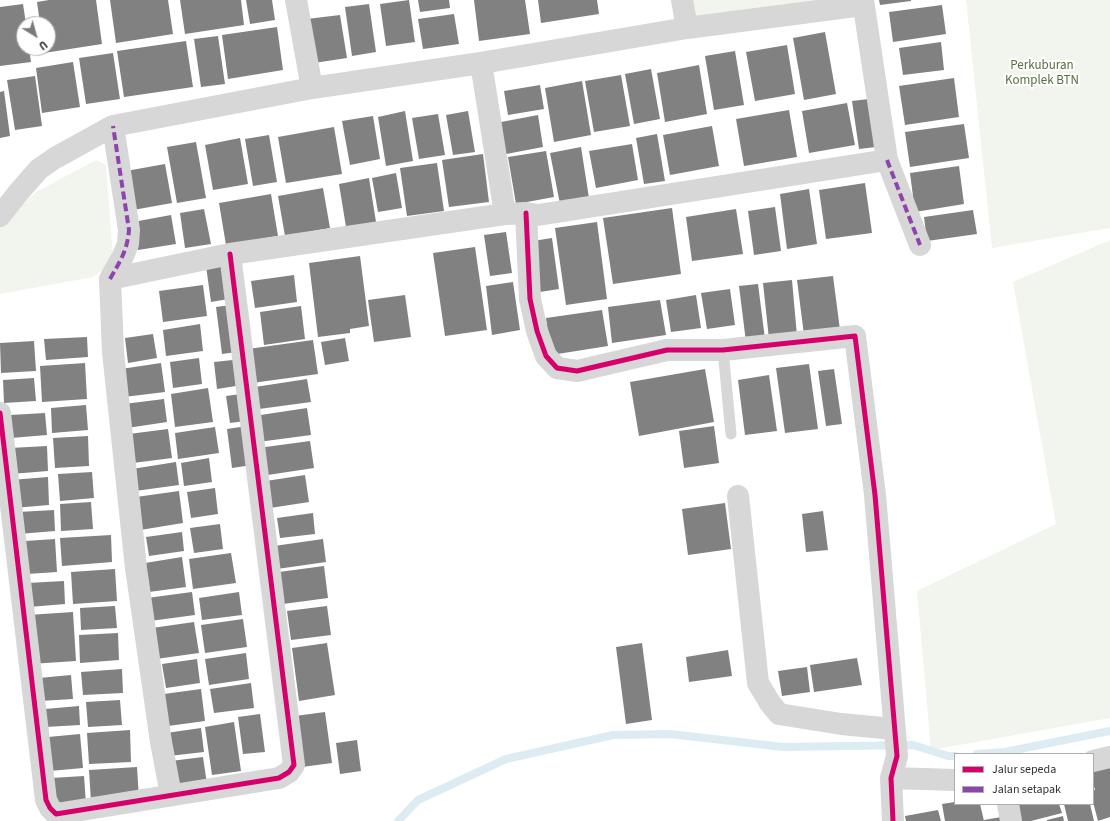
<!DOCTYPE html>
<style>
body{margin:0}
#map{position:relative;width:1110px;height:821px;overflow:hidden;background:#fff;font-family:"Source Sans 3",sans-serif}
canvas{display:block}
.legend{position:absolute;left:954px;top:753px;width:140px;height:52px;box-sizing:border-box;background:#fff;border:1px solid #adadad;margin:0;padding:5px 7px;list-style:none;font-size:12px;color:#333}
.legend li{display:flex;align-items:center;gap:8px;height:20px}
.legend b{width:20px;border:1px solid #adadad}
.north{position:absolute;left:16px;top:16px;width:40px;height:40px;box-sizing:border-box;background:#fff;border:1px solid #adadad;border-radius:50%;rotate:143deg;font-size:11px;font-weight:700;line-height:16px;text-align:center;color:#333}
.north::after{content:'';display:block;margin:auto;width:14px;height:18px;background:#7a7a7a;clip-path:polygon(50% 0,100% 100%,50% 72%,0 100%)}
</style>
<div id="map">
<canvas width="1110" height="821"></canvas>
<ul class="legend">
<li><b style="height:5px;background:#d6006c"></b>Jalur sepeda</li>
<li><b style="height:5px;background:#8e44ad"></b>Jalan setapak</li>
</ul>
<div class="north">U</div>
</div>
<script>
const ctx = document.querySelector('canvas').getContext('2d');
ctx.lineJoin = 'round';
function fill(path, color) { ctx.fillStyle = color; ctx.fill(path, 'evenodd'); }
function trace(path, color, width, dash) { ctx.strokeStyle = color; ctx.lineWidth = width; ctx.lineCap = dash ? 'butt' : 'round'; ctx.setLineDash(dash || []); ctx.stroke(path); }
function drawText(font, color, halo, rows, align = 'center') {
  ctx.font = font + ' "Source Sans 3",sans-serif'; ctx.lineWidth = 4; ctx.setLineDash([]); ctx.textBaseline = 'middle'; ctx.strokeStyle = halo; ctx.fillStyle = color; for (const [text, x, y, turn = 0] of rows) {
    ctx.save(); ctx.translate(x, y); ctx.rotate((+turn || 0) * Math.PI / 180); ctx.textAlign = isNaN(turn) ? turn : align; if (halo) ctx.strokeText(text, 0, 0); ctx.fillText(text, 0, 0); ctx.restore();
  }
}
const green = new Path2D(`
 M686,0H827L690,24Z
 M966,0H1110V228L992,248Z
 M96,160L106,165L113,257L105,268L93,277L0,294V225L36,192Z
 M1110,240V718L931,750L917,591L1056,524L1013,282Z`);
const stream = new Path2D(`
 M977,754L1005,752L1110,731
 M398,821L418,800L506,759L613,735L670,734L783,747L913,745L948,756H955`);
const building = new Path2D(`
 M49,0H96L102,44L44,53L43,48H48V24H40L37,2Z
 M110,0H168L173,34L116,43Z
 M180,0H241L244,25L185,34Z
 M246,0H272L275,20L250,24Z
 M409,0L415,42L386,46L380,4Z
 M418,0H449L450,8L420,12Z
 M474,0H525L530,34L479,41Z
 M538,0H597L599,14L541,23Z
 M879,0H911V1L880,5Z
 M23,4L26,24H24V48H29L31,62L0,66V7Z
 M369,4L376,52L352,56L345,7Z
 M942,5L946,34L893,42L889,12Z
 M454,14L459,44L423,49L418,19Z
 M340,15L347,58L314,63L307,19Z
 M277,27L283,70L228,79L222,35Z
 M825,32L836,94L804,100L793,38Z
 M218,36L225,84L201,87L194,39Z
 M186,41L193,87L124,97L117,51Z
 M941,42L944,70L903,75L899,48Z
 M787,45L795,94L755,101L746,52Z
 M735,51L744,105L714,110L705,56Z
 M113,53L120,99L86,104L79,58Z
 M73,62L80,107L42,113L36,68Z
 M699,65L707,114L665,122L657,73Z
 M651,69L660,119L634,124L625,74Z
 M621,75L630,126L594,132L585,81Z
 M35,76L42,126L15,130L7,80Z
 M954,78L959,117L905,125L899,86Z
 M582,81L591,135L554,142L545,88Z
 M540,85L544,109L508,115L504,91Z
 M4,91L10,136L0,138V92Z
 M869,99L876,147L859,149L852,101Z
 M847,103L855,145L809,153L802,111Z
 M789,110L797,157L744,166L736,119Z
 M405,111L413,161L386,166L378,117Z
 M468,111L475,152L453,155L446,115Z
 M438,114L445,155L419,159L412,118Z
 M538,115L543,147L501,155L496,123Z
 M373,116L380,159L350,165L342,121Z
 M964,124L969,158L910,167L905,132Z
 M712,126L719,166L670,175L663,135Z
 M334,127L342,174L286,183L278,137Z
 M657,134L665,181L644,184L636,138Z
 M269,135L277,182L253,186L245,139Z
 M240,138L248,184L213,190L205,145Z
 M196,142L206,198L177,203L167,147Z
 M632,144L638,180L596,188L589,151Z
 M581,147L589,198L560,204L550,153Z
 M546,151L554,197L516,204L508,157Z
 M483,154L489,202L449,207L442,160Z
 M437,163L444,211L407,216L400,168Z
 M165,164L172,203L133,210L126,171Z
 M959,166L964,204L915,212L910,173Z
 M396,173L402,208L378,212L372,178Z
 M369,178L376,222L346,227L339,184Z
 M865,183L872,233L826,239L819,190Z
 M323,188L330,228L285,236L278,196Z
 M809,189L817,244L787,249L780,194Z
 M271,194L278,236L226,245L219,203Z
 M775,207L781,251L754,255L748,211Z
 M672,208L681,274L613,284L603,218Z
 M204,209L211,244L185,248L180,213Z
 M736,209L743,254L692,261L686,217Z
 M973,210L977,234L927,241L924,217Z
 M171,215L176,244L138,250L133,222Z
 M597,222L607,299L566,305L555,228Z
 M506,232L512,273L490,276L484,235Z
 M552,238L559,289L540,292L533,241Z
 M475,247L487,330L445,336L433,253Z
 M360,256L369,326L350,329V333L318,337L309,263Z
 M224,264L228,299L211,302L206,266Z
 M294,275L297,302L255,308L251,281Z
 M833,276L840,330L804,335L797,280Z
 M792,280L797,336L769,339L763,283Z
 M513,282L520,330L492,335L486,286Z
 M758,284L765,339L746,342L739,286Z
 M203,285L207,316L163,322L159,291Z
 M730,289L735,325L707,329L701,293Z
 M405,295L411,337L374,342L368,300Z
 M696,295L701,328L671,332L666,300Z
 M660,300L666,335L612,343L608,307Z
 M231,305L237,352L222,354L216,307Z
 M301,306L305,339L264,345L260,312Z
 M602,310L608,346L551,355L546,318Z
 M200,324L203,351L166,356L163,330Z
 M153,334L157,358L128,363L125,338Z
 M87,337L88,357L46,360L44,339Z
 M345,338L349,361L325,365L321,342Z
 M313,340L318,374L252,383L248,349Z
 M34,341L36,371L1,373L0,343Z
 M199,358L202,384L173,388L170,362Z
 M233,360L236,386L217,389L214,362Z
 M85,363L87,399L42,402L40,366Z
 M161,363L165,392L124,397L121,369Z
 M809,364L818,429L785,433L776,368Z
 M705,369L714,422L639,436L630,382Z
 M834,369L842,424L826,426L818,371Z
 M769,375L777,431L745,435L738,380Z
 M34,378L36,401L4,403L3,380Z
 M307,379L311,402L259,409L255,387Z
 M208,388L213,422L175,427L171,394Z
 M241,394L245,421L230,423L226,396Z
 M164,399L167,422L127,428L124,404Z
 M86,405L88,430L52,433L51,408Z
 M307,408L311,435L258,442L254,416Z
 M45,413L47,435L11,438L10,415Z
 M247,426L252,465L232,468L227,429Z
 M714,426L719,463L684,468L679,431Z
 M215,427L219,453L178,459L175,433Z
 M168,429L172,458L133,463L129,434Z
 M88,436L89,466L55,468L53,438Z
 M310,441L314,468L261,476L258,448Z
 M47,446L48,471L11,474L10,448Z
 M209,458L212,482L184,486L181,463Z
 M176,462L179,485L135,491L132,469Z
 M92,472L94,498L60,501L58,474Z
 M305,475L309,502L270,508L266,481Z
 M48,477L49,505L13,508L11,480Z
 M215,488L218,514L191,518L187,492Z
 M179,491L183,523L140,530L136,497Z
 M91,502L93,529L61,531L60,504Z
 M725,503L731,549L688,555L682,509Z
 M54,510L55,531L19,534L18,512Z
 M823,511L828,550L806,552L802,514Z
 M313,513L315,534L280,538L277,518Z
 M220,524L223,549L194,553L190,528Z
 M182,532L184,551L149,556L146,537Z
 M111,535L112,562L62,566L60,538Z
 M55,539L57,572L27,574L25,541Z
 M323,539L326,562L277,569L274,546Z
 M231,553L236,583L193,589L189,559Z
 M182,557L186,587L149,592L145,563Z
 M324,566L328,598L283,604L279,572Z
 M115,569L117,601L73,604L71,572Z
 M64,581L65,604L29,607L27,583Z
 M192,592L195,615L150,621L147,598Z
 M239,592L242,615L202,620L199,598Z
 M115,606L117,628L81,630L80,608Z
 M327,606L331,635L291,640L287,611Z
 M73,612L76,661L31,664L28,615Z
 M243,619L247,647L205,653L201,625Z
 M194,622L199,653L156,659L152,628Z
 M118,633L119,660L80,663L79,635Z
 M327,643L335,695L299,701L292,648Z
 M642,643L652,720L626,724L616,647Z
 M728,650L732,676L689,682L686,657Z
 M246,653L249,679L209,685L205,659Z
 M857,658L862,685L814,692L810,665Z
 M197,659L200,683L166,688L162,664Z
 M807,667L810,692L782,696L778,671Z
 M122,669L123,693L83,695L81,672Z
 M71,675L73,699L40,701L39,678Z
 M251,683L254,708L214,713L210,689Z
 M201,689L205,721L168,726L164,694Z
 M120,700L122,725L88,727L86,702Z
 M79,706L80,725L46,727L45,709Z
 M325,712L332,763L302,767L295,716Z
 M260,714L265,752L243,754L238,717Z
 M234,722L241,771L212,775L205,727Z
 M201,728L204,752L169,756L166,733Z
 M130,730L131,762L89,764L87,733Z
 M80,734L83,768L50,771L48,737Z
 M357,740L361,771L340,774L336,743Z
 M203,757L207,784L175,788L171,761Z
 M137,767L139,799L91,802L89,770Z
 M1110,767V817L1098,821L1093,802V790H1095L1093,783V771Z
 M84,776L86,804L53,806L51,778Z
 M955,802V804H980L984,821H945L942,804Z
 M1013,804H1059L1062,813L1031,821H1017Z
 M1064,804H1090L1094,821H1068Z
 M938,810L941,821H906L905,816Z
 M1063,816L1064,821H1047V820Z
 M1001,817L1002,821H984V820Z`);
const lane = new Path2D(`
 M723,350L731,434`);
const street = new Path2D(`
 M296,0L312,88
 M682,0L687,28
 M863,0L887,160L920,245
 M481,63L505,214
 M113,126L129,230L128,244L123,256L110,279L113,352L136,568L161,742L171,795
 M526,213L530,299L537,331L546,356L557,368L577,371L667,350H723L855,336L875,495L897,756L891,778L893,821
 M0,216L18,193L39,169L55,158L113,126L312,88L481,63L687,28L863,5
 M110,279L230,254L505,214L526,213L538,215L887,160
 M0,413L46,800L50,808L56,814L279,778L289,772L294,765L230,254
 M738,496L758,683L770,703L779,714L841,724L894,729
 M1093,761L1110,757
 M891,778L955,780
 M1008,804L1011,821`);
const quiet = new Path2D(`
 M887,160L920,245
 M110,279C120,261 127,252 129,230L113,126`);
const cycleway = new Path2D(`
 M526,213L530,299L537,331L546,356L557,368L577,371L667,350H723L855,336L875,495L897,756L891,778L893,821
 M0,413L46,800L50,808L56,814L279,778L289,772L294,765L230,254`);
const parkNames = [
 ["Perkuburan",1042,66],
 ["Komplek BTN",1042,81]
];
fill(green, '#f1f5ed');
trace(stream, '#ddebf3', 8);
fill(building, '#818181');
trace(lane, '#d7d7d7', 11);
trace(street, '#d7d7d7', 22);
trace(quiet, '#8e44ad', 4, [8, 4]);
trace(cycleway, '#d6006c', 5);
drawText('13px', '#56703f', '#fff', parkNames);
</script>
